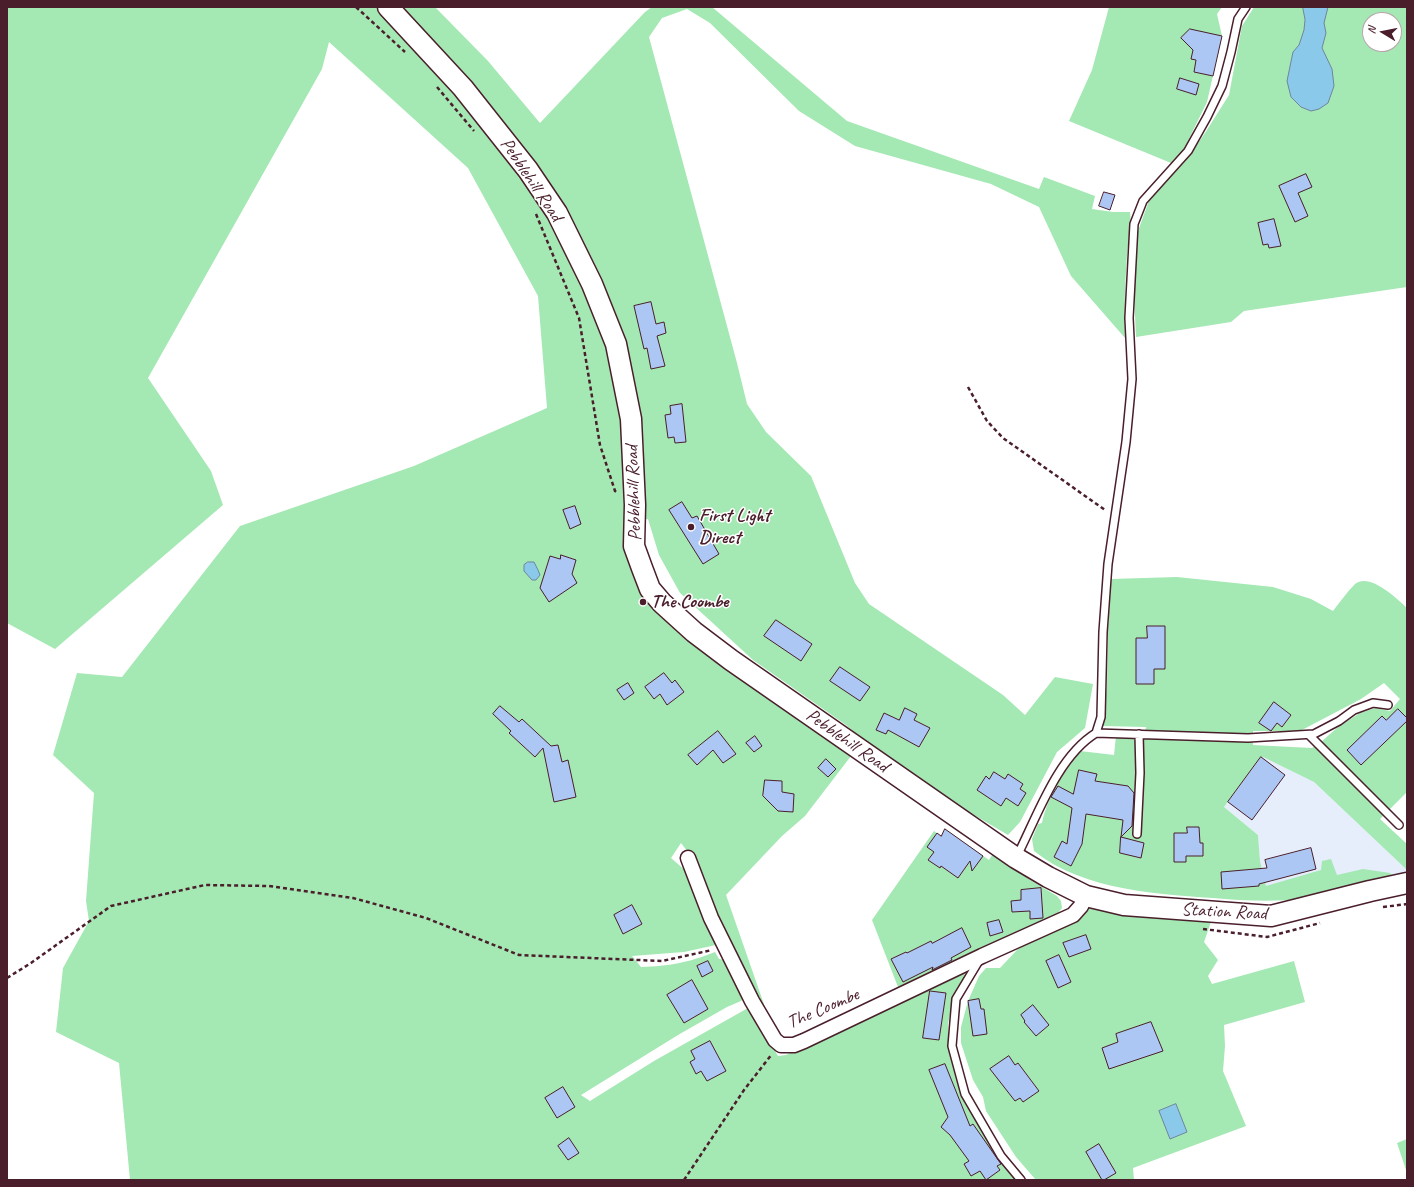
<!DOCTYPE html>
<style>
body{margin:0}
#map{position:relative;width:1414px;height:1187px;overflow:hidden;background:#fff;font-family:Caveat,sans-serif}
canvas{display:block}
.frame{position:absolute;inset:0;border:8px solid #4a1f2b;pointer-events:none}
.north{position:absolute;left:1362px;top:12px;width:40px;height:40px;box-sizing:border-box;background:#fff;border:1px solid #b7a5aa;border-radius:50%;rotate:280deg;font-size:11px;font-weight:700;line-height:16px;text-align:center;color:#4a1f2b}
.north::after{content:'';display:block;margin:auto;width:14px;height:18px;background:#4a1f2b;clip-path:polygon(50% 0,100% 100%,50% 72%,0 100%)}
</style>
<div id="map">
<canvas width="1414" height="1187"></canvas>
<div class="frame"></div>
<div class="north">N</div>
</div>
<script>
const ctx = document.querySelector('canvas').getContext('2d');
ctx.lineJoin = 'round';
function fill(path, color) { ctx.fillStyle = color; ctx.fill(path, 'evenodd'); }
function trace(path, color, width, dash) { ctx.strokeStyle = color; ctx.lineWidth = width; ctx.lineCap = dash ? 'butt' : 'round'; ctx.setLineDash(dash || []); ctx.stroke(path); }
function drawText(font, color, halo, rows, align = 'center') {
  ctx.font = font + ' Caveat,sans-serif'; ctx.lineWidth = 3; ctx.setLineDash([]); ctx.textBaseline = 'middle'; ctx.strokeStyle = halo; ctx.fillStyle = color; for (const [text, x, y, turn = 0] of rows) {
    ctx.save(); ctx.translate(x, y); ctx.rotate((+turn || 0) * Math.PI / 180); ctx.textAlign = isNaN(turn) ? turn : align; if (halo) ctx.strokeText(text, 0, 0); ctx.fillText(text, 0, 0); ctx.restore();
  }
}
const built = new Path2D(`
 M1261,757H1263L1314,782L1407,870V877L1269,900L1260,861L1258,835L1224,807Z`);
const green = new Path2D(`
 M7,7H435L488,61L540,123L645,12L652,7H712L847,121L1039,189L1044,177L1095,196L1092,209L1113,212H1130C1132,227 1128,240 1127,255C1125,283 1124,310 1125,338L1071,276L1039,207L991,184L855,146L799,111L710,23L687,9L662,18L649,37L737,363L747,404L766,432L811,476L855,583L869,604L1003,695L1025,715L1055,677L1093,684L1085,728L1057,752L1020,822L1008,835L969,812L855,733L846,725L753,660L680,593L659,555L648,519L628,521L634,570L844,746L851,756L805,816L782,836L726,895L767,1013L728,943L697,864L681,843L671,858L686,871L716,945L684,952L632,956L641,967C670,966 687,963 715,952L719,959L728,960L745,996L741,1001L727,1007L678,1035L581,1095L590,1101L654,1061L748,1008L753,1014L778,1056L786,1055L958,972L966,975L954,995L948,1024L949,1053L961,1091L1002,1160L1015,1180H130L119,1063L56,1032L63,968L89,921L86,901L94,793L53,755L77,673L122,677L240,526L414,466L547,408L538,296L468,168L329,42L322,69L148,378L211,471L223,505L55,649L7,623Z
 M1109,7H1222L1217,14L1222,36L1207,102L1184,149L1171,163L1069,121L1092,70Z
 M1254,7H1407V287L1244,311L1231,322L1136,337L1134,293L1138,231L1150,198L1186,160L1205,133L1229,95L1242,26ZM1370,20H1394V44H1370Z
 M1177,577L1273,587L1311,599L1333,611C1340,602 1347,592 1355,584C1369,572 1397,598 1407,608V792L1380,819L1407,844V870L1314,782L1263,757H1261L1224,807L1258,835L1260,861L1266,886L1321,870L1322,861L1331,859L1337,875L1363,869L1390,873L1395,879C1366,885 1335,894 1306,898C1279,902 1251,901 1225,899C1162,894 1085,892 1034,851L1032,839L1038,824L1042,823C1046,801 1065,768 1080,751L1114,755L1116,736L1144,739L1146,727L1102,726L1107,685L1108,628L1111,579ZM1384,683L1400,699L1390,711L1375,708L1360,713L1338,727L1321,742L1312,748L1253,745V731H1300L1361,699Z
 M945,829L989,860L994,852L1030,880L1057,896L1061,901L1062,908L1058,913L912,983L898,987L872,920L934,831L941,836Z
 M1089,904L1212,919L1204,942L1218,960L1208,976L1212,984L1294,961L1305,1002L1224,1025L1225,1046L1223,1071L1246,1126L1133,1168L1134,1180H1036L1016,1157L986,1111L983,1097L973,1080L961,1043V1027L968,1001L979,976L986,968H1000L1017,950Z
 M1407,1139V1173L1397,1143Z`);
const water = new Path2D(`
 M1303,7H1328L1324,23L1326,33L1322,48L1332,69L1334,86L1328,103L1319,109L1311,111L1301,107L1291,97L1287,81L1293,52L1299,45L1304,30L1305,20Z
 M528,562H534L538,570L540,575L536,580H532L524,571V565Z
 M1176,1104L1187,1132L1170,1139L1159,1111Z`);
const building = new Path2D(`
 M1190,29L1222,36L1213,76L1194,72L1196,60L1191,59L1193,50L1181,38Z
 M1180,78L1199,84L1196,95L1177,89Z
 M1306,174L1312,187L1298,193L1308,216L1295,222L1279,186Z
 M1104,192L1115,195L1110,210L1099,206Z
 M1274,219L1281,246L1269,248L1268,244L1263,245L1258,223Z
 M651,302L656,324L664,322L666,333L657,336L665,366L651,369L647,348L644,349L634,306Z
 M682,404L686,442L675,443L674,437L668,438L665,415L671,414L670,406Z
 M682,502L692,518L697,516L719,554L703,564L669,510Z
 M575,506L581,524L570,529L563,510Z
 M561,555L576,560L572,574L577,583L549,602L540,588L550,556L560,559Z
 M776,620L812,644L801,661L764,636Z
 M1147,626H1165V669H1154V684H1136V638H1147Z
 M840,667L870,687L860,701L830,681Z
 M664,673L672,683L675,680L684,692L667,705L660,694L654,699L645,687Z
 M628,683L634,693L624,700L617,690Z
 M1274,702L1291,715L1282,727L1277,723L1271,731L1259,723Z
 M500,706L519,722L522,719L551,746L558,745L562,762L568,760L576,797L554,802L543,748L535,757L509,733L511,731L493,714Z
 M905,708L917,714L914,720L930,728L919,747L888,730L886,734L876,730L884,713L899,720Z
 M1398,709L1407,718V721L1361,765L1347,750L1382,716L1386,720Z
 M718,731L736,754L723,763L713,750L697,765L688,755Z
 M755,736L762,746L754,752L746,743Z
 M1261,757L1285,775L1252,820L1228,802Z
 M826,759L836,769L828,777L818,768Z
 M1079,770L1097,774L1095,781L1128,786L1134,793L1132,826L1121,837L1123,820L1086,814L1082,844L1071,866L1054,857L1062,841L1067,844L1072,808L1051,797L1058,786L1073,794Z
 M994,772L1005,779L1008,774L1023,784L1020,789L1026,793L1018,806L1006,798L1001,806L977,790L986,776L989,779Z
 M765,780L782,781V792L794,794L793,812L778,811L763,796Z
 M1187,827H1199L1200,843H1203V856H1186V862H1174V833H1187Z
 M945,829L983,856L972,871L970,861L958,878L941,866L940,868L928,860L934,852L927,847L937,833L941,836Z
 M1121,837L1144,843L1141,858L1120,853Z
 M1311,848L1316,869L1259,884V886L1222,889L1221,872L1267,868L1265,860Z
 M1041,888L1043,918L1030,919V911L1012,912L1011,901L1021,900V890Z
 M632,905L642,924L623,934L614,915Z
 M999,920L1003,932L990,936L987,923Z
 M962,928L971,947L951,958L952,960L932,970L933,967L903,982L891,959L906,952L907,953L931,941L932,943Z
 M1086,935L1091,949L1069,957L1063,943Z
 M1059,955L1071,982L1058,988L1046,961Z
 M708,961L713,971L702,977L697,966Z
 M692,980L708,1009L684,1023L667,995Z
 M930,991L946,993L939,1040L923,1038Z
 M979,999L981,1009H984L987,1034L973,1036L968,1001Z
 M1033,1005L1049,1025L1036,1036L1024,1022L1025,1021L1021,1015Z
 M1151,1022L1163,1051L1109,1069L1102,1048L1118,1042L1116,1034Z
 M710,1041L726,1071L707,1081L701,1071L696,1074L690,1062L695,1059L691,1051Z
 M1009,1056L1015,1065L1018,1063L1039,1091L1023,1102L1020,1098L1015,1101L990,1069Z
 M945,1064L970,1126L973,1124L1001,1164L997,1166L1000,1170L986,1180L980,1171L971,1176L964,1164L969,1161L950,1135L941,1127L948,1117L929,1070Z
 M563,1087L575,1107L557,1118L545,1098Z
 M569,1138L579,1153L568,1160L558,1146Z
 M1099,1144L1116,1173L1104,1180H1102L1086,1152Z`);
const path = new Path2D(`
 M356,7L405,52
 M437,87L474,131
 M536,214L579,318L600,445L615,491L618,493
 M968,387L987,421L1003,438L1105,510
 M1383,907L1407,904
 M1203,929L1267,937L1320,923
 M7,978L31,963L111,906L205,885L269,886L353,898L426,918L519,955L662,961L712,950
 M684,1180L744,1090L772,1054`);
const lane = new Path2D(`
 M1096,733L1101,717L1103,632L1108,564L1126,442L1132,379L1129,318L1134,224L1143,201L1188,151L1207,117L1222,86L1231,52L1238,19L1246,7
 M1309,735L1399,825
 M1137,834L1140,773L1139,734
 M1017,856C1037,817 1057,757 1096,733L1248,738L1314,734L1339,721L1354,710L1373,703L1388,705
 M980,959L956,999L952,1046L965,1094L1001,1156L1021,1180`);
const street = new Path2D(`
 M688,858L711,918L752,1001L775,1040L781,1045H794L804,1041L982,956L1073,915L1081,906L1086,896`);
const secondary = new Path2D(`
 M388,7L463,88L528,170L557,213L592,284L616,344L631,419L635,505L634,546L642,568L650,589L662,603L694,632L731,660L1016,858L1048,877L1086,896L1124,905L1271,916L1370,891L1407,883`);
const markers = [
 [691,527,4,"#4a1f2b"],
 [643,602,4,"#4a1f2b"]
];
const streetNames = [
 ["Pebblehill Road",531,180,56],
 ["Pebblehill Road",634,493,-92],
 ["Pebblehill Road",847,741,35],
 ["Station Road",1224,912,3],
 ["The Coombe",823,1009,-23]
];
const poiNames = [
 ["First Light",699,516],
 ["Direct",699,538],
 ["The Coombe",651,602]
];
fill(built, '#e6eefc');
fill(green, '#a4e8b3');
fill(water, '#8ac9ea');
trace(water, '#70859e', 1);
fill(building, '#adc7f4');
trace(building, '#4a1f2b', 1);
trace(lane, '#4a1f2b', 10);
trace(street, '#4a1f2b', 17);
trace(secondary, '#4a1f2b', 23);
trace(path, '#4a1f2b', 2.5, [4, 3]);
trace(lane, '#fff', 7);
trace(street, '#fff', 14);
trace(secondary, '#fff', 20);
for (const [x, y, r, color] of markers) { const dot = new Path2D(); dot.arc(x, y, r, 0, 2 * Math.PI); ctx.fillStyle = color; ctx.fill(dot); trace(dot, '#fff', 1.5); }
drawText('19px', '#4a1f2b', '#fff', streetNames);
drawText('bold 19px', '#4a1f2b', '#fff', poiNames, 'left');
</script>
